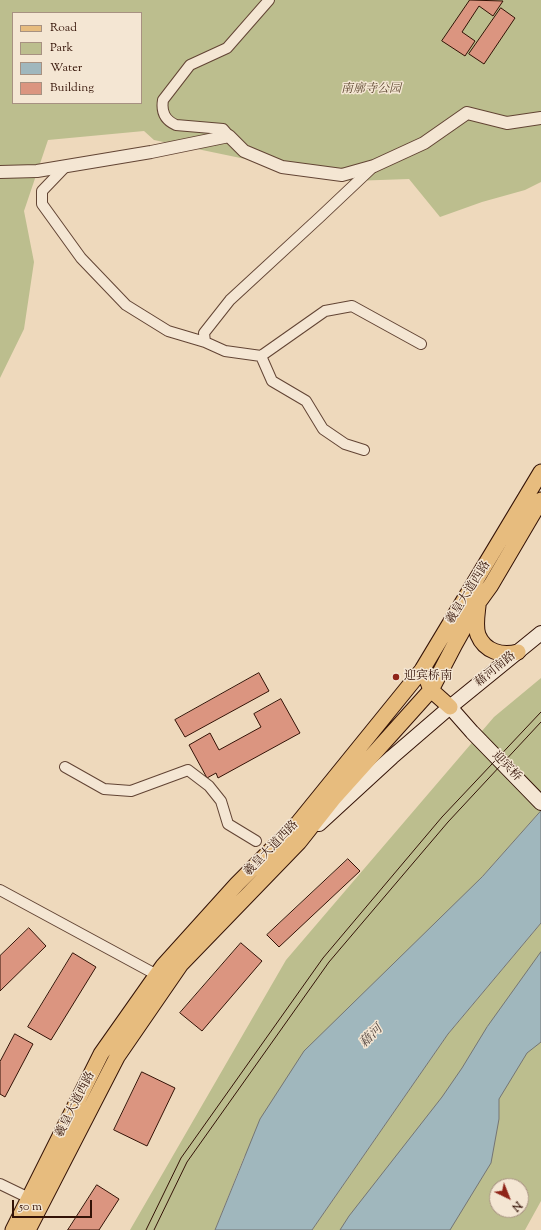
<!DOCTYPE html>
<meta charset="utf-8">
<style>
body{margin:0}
#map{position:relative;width:541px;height:1230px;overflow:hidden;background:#eed9bc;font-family:"Sorts Mill Goudy",serif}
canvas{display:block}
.legend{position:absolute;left:12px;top:12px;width:130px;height:92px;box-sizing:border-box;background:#f4e6d3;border:1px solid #a79181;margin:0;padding:5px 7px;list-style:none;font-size:12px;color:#331206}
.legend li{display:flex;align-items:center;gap:8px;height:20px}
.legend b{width:20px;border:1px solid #a79181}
.north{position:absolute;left:489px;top:1178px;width:40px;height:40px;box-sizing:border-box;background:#f4e6d3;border:1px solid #a79181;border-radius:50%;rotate:137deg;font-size:11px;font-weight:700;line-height:16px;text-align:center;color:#331206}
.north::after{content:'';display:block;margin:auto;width:14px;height:18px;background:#8f2418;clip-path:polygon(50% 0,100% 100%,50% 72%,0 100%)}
.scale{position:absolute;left:12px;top:1200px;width:80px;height:18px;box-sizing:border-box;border:2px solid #331206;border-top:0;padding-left:5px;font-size:12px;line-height:14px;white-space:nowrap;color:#331206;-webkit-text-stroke:3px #f4e6d3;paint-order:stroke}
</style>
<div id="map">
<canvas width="541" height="1230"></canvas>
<ul class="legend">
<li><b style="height:5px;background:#e7bc7e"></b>Road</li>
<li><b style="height:11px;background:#bcbe8e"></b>Park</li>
<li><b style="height:11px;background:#a0b7bd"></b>Water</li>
<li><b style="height:11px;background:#db9580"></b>Building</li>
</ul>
<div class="north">N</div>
<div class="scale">50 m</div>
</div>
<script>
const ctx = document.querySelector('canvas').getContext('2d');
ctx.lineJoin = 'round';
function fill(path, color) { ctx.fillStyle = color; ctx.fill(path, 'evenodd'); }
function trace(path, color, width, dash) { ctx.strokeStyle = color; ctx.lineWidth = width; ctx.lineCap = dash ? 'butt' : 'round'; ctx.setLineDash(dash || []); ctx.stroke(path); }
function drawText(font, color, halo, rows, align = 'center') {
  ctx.font = font + ' "Sorts Mill Goudy","Noto Serif SC",serif'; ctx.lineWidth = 3; ctx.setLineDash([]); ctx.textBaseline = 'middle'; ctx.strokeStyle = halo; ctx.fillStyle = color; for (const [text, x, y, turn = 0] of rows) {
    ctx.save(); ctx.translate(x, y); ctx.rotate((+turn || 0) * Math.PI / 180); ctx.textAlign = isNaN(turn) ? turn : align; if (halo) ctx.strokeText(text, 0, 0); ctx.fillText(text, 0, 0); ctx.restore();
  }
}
const green = new Path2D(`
 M0,0H541V182L525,190L482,202L440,217L409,179L351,181L154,140L144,131L48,140L24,211L34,262L24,329L0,378ZM13,13H141V103H13Z
 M541,678V811L482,877L244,1157L215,1230H130L286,960L494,717Z
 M541,923V1201L525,1230H312L448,1034ZM497,1186H521V1210H497Z`);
const water = new Path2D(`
 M541,811V923L448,1034L312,1230H215L260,1119L304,1051L482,877Z
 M541,952V1042L527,1053L499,1099V1119L491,1163L450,1230H340L349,1216L442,1097L462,1068L487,1027Z`);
const building = new Path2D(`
 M470,0L503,1L493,16L479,6L462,32L475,41L465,56L442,41Z
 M501,8L515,18L484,64L469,54Z
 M259,673L269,691L185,737L175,720Z
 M281,699L300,733L218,778L216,773L207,778L189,745L210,733L219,750L261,727L254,714Z
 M348,859L360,871L279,947L267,935Z
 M29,928L46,946L0,991V956Z
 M241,943L262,961L202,1031L180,1013Z
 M73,953L96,967L51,1040L28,1027Z
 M15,1034L33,1044L5,1097L0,1094V1062Z
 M142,1072L175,1088L147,1146L114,1130Z
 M97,1185L119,1199L99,1230H68Z`);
const minor = new Path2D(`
 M229,136L223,129L176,125C165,120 161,112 163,100L190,65L227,48L269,0
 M374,166L320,217L230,300L204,333L205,342L225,351L261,356L325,311L352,306L421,344
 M65,167L42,191V204L81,258L126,305L168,331L205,342
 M261,356L272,381L306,401L323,429L345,444L364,450
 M65,767L104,789L131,791L188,770L209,786L221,801L228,824L256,841
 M0,890L157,975
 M0,1184L29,1198`);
const tertiary = new Path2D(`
 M0,172L37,171L151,152L229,136L244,151L282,167L342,175L374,166L424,143L467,113L507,123L541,118`);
const secondary = new Path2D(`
 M450,707L472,732L541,803
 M319,824L392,757L450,707L541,633`);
const primary = new Path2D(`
 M478,606C477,615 475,626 478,635C485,652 502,656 518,652
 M428,682L431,690L450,707
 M13,1230L101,1054L163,966L237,884L298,823L422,670L541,472
 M28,1230L117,1057L181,964L299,842L333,799L431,690L455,644L478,603L491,585L541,500`);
const tram = new Path2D(`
 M146,1230L181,1158L323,958L442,817L541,712
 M154,1230L187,1162L329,962L448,822L541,722`);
const markers = [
 [396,677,4,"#8f2418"]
];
const parkNames = [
 ["南廓寺公园",371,90]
];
const streetNames = [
 ["羲皇大道西路",469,593,-58],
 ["藉河南路",496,670,-39],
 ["迎宾桥",506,767,46],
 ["羲皇大道西路",272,849,-46],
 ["羲皇大道西路",76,1105,-63]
];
const poiNames = [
 ["迎宾桥南",404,677]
];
const waterNames = [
 ["藉河",372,1037,-45]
];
fill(green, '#bcbe8e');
fill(water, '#a0b7bd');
trace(water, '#747574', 1);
fill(building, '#db9580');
trace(building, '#331206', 1);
trace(minor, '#624434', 12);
trace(tertiary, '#624434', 14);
trace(secondary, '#331206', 16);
trace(primary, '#331206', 17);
trace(minor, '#f4e6d3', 10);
trace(tertiary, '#f4e6d3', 12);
trace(secondary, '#f4e6d3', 14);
trace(primary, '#e7bc7e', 15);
trace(tram, '#331206', 1);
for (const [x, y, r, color] of markers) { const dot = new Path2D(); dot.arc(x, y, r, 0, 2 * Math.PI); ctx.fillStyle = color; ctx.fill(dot); trace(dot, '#f4e6d3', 1.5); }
drawText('italic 12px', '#5c462f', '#f4e6d3', parkNames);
drawText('12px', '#331206', '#f4e6d3', streetNames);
drawText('12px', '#331206', '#f4e6d3', poiNames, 'left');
drawText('italic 13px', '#594c46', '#f4e6d3', waterNames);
</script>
